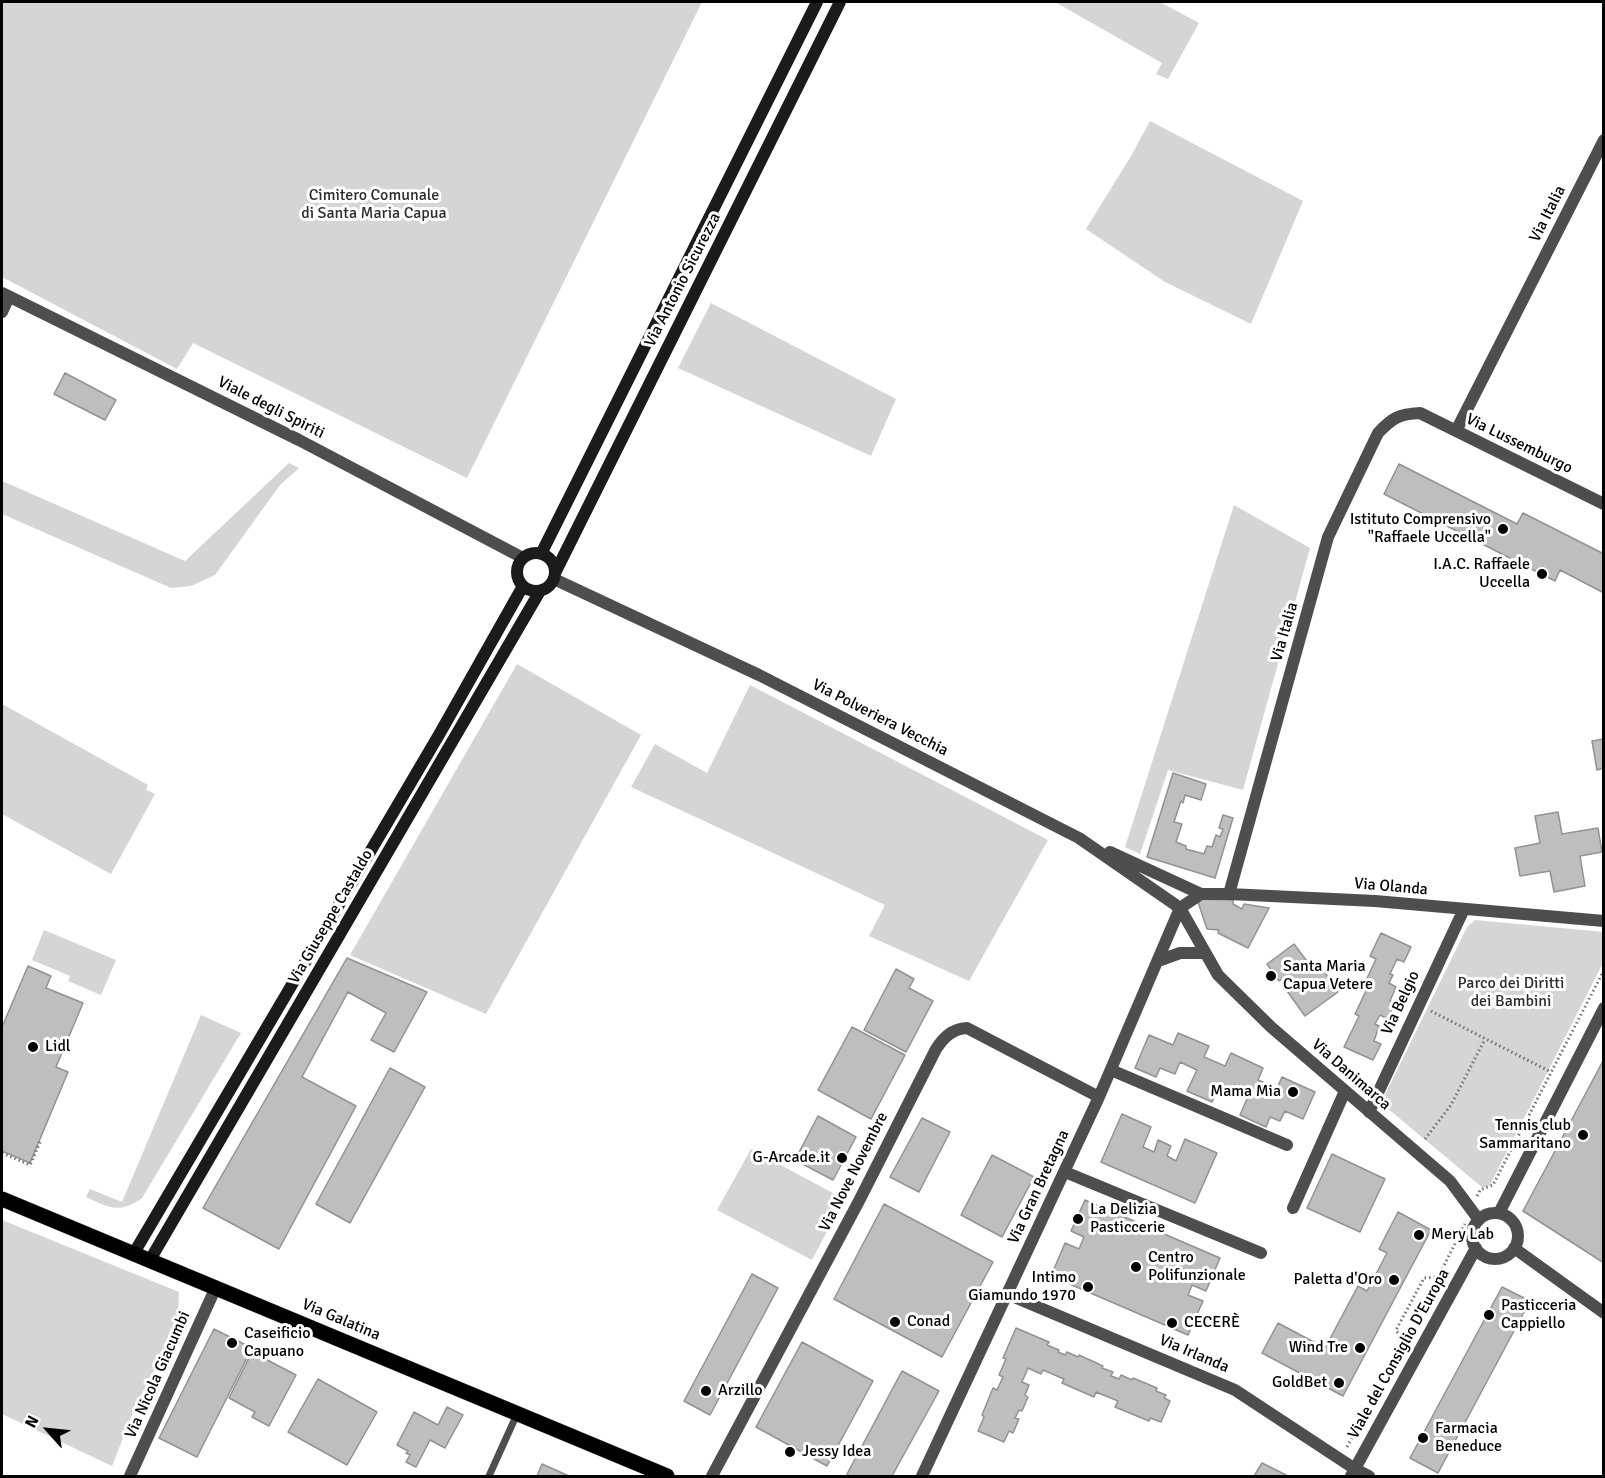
<!DOCTYPE html>
<meta charset="utf-8">
<style>
body{margin:0}
#map{position:relative;width:1605px;height:1478px;overflow:hidden;background:#fff;font-family:Signika,sans-serif}
canvas{display:block}
.frame{position:absolute;inset:0;border:3px solid #000;pointer-events:none}
.north{position:absolute;left:18px;top:1400px;width:60px;height:60px;-webkit-text-stroke:4px #fff;paint-order:stroke;rotate:297deg;font-size:16px;font-weight:700;line-height:24px;text-align:center;color:#000}
.north::after{content:'';display:block;margin:auto;width:21px;height:27px;background:#000;clip-path:polygon(50% 0,100% 100%,50% 72%,0 100%)}
</style>
<div id="map">
<canvas width="1605" height="1478"></canvas>
<div class="frame"></div>
<div class="north">N</div>
</div>
<script>
const ctx = document.querySelector('canvas').getContext('2d');
ctx.lineJoin = 'round';
function fill(path, color) { ctx.fillStyle = color; ctx.fill(path, 'evenodd'); }
function trace(path, color, width, dash) { ctx.strokeStyle = color; ctx.lineWidth = width; ctx.lineCap = dash ? 'butt' : 'round'; ctx.setLineDash(dash || []); ctx.stroke(path); }
function drawText(font, color, halo, rows, align = 'center') {
  ctx.font = font + ' Signika,sans-serif'; ctx.lineWidth = 6; ctx.setLineDash([]); ctx.textBaseline = 'middle'; ctx.strokeStyle = halo; ctx.fillStyle = color; for (const [text, x, y, turn = 0] of rows) {
    ctx.save(); ctx.translate(x, y); ctx.rotate((+turn || 0) * Math.PI / 180); ctx.textAlign = isNaN(turn) ? turn : align; if (halo) ctx.strokeText(text, 0, 0); ctx.fillText(text, 0, 0); ctx.restore();
  }
}
const green = new Path2D(`
 M2,2H702L467,478L193,343L177,369L2,277Z
 M1055,2H1160L1199,23L1168,79L1156,74L1162,63Z
 M1150,121L1303,201L1251,324L1165,282L1086,229L1131,156Z
 M711,303L896,399L871,456L678,368Z
 M289,463L299,468L280,485L215,575L191,586L171,588L2,514V481L185,561Z
 M1234,505L1310,548L1243,790L1168,770L1140,854L1125,847Z
 M517,664L641,735L486,1014L350,955Z
 M750,685L1048,840L969,981L869,936L885,905L631,787L655,744L707,773Z
 M2,704L148,785L146,790L155,794L111,874L2,814Z
 M1475,920L1604,932L1603,963L1490,1185L1483,1188L1381,1103L1467,927Z
 M44,930L116,960L101,995L68,981L70,976L32,960Z
 M201,1015L241,1033L142,1198C119,1214 110,1208 86,1197L90,1189L122,1202Z
 M751,1149L844,1199L812,1260L717,1210Z
 M2,1220L179,1292L178,1324L136,1405L112,1466L2,1414Z`);
const building = new Path2D(`
 M65,373L116,400L105,420L54,394Z
 M1399,464L1517,524L1523,513L1604,554V593L1560,570L1555,581L1384,494Z
 M1604,739V768L1597,770L1592,741Z
 M1173,773L1206,784L1201,800L1185,795L1183,803L1181,801L1174,822L1182,824L1176,842L1186,846V849L1204,854L1207,846L1212,847L1216,835L1220,837L1223,829L1219,828L1223,815L1233,818L1215,878L1147,857Z
 M1558,812L1562,834L1598,828L1602,852L1580,856L1585,886L1554,892L1550,871L1520,876L1515,848L1540,843L1535,816Z
 M1197,899L1233,900V904L1242,909L1244,904L1269,908L1248,948L1218,933L1219,930L1207,929Z
 M1381,933L1411,947L1404,962L1397,959L1390,974L1393,975L1389,983L1396,987L1390,1001L1395,1003L1388,1019L1380,1015L1375,1024L1379,1026L1374,1041L1381,1044L1373,1060L1344,1047L1359,1016L1355,1014L1366,991L1362,989L1376,959L1370,956Z
 M1294,944L1315,972L1321,967L1338,992L1305,1016L1287,991L1293,987L1286,976L1279,981L1267,964Z
 M347,958L427,992L394,1052L371,1040L386,1013L348,992L302,1077L356,1106L279,1249L203,1208Z
 M28,966L51,976L46,988L83,1003L56,1067L68,1072L30,1163L2,1151V1027Z
 M896,969L914,979L909,988L933,1001L906,1052L864,1030Z
 M852,1027L905,1055L871,1119L818,1090Z
 M1178,1033L1209,1046L1204,1057L1225,1066L1231,1053L1263,1068L1258,1080L1277,1088L1282,1077L1315,1092L1303,1119L1285,1111L1280,1121L1270,1117L1266,1127L1240,1115L1250,1092L1234,1085L1228,1097L1217,1092L1212,1102L1187,1091L1197,1070L1180,1062L1175,1074L1160,1068L1156,1077L1135,1068L1149,1035L1173,1045Z
 M1604,1059V1263L1523,1211Z
 M390,1068L425,1087L350,1223L316,1204Z
 M1122,1114L1151,1127L1143,1147L1154,1152L1158,1140L1171,1146L1167,1156L1176,1161L1185,1139L1217,1153L1195,1203L1101,1162Z
 M818,1116L856,1137L833,1180L795,1160Z
 M922,1118L950,1132L919,1192L890,1177Z
 M1332,1154L1385,1179L1360,1232L1307,1208Z
 M992,1155L1034,1177L1002,1237L961,1215Z
 M1085,1200L1220,1258L1206,1291L1192,1285L1188,1295L1203,1301L1188,1335L1051,1276L1065,1243L1079,1249L1084,1237L1071,1231Z
 M884,1204L993,1262L942,1357L834,1299Z
 M1398,1212L1431,1230L1343,1396L1262,1353L1278,1323L1325,1348L1358,1286L1367,1291L1387,1253L1379,1249Z
 M752,1274L778,1288L710,1415L684,1401Z
 M1502,1287L1530,1301L1438,1473L1410,1458Z
 M1016,1328L1049,1342L1047,1345L1059,1350L1058,1352L1065,1355L1067,1352L1078,1357L1079,1355L1103,1366L1102,1368L1113,1372L1111,1376L1119,1379L1121,1375L1132,1380L1133,1378L1157,1388L1156,1391L1166,1395L1164,1398L1170,1401L1161,1422L1150,1418L1149,1421L1115,1407L1118,1401L1096,1392L1094,1397L1062,1383L1064,1379L1043,1370L1041,1374L1028,1368L1022,1382L1029,1385L1025,1395L1028,1397L1022,1411L1019,1410L1015,1418L1019,1419L1013,1433L1009,1431L1004,1442L978,1431L984,1417L982,1415L993,1388L997,1390L1003,1377L999,1375L1006,1359L1003,1358Z
 M214,1329L252,1348L197,1457L159,1438Z
 M802,1342L873,1381L827,1466L756,1427Z
 M252,1352L296,1375L269,1426L252,1417L255,1412L229,1398Z
 M902,1371L939,1391L892,1476H850L847,1474Z
 M318,1379L377,1412L347,1465L288,1432Z
 M447,1407L463,1415L445,1448L430,1440L416,1467L406,1462L410,1455L406,1453L408,1451L397,1445L414,1412L438,1425Z
 M1262,1463L1288,1476H1254Z
 M542,1464L569,1476H537Z`);
const path = new Path2D(`
 M1431,1011L1549,1071
 M1425,1139L1451,1105L1485,1039
 M2,1153L30,1165L41,1140
 M1477,1196L1480,1190L1493,1185L1604,970
 M1347,1447L1404,1342L1396,1330L1424,1278L1438,1277L1465,1224`);
const lane = new Path2D(`
 M489,1476L517,1414`);
const street = new Path2D(`
 M2,293L299,440L523,558
 M2,312L9,297
 M1456,431L1604,140
 M554,579L759,675L1079,838L1180,908L1218,975L1271,1027L1450,1181L1479,1220
 M1110,852L1201,894
 M1229,894L1328,537L1378,433C1392,418 1399,414 1420,413L1604,504
 M1180,908L1201,894H1229L1375,901L1604,921
 M1158,961L1180,953H1205
 M1111,1070L1287,1145
 M1369,1112L1464,909
 M1065,1172L1261,1253
 M1293,1208L1345,1091
 M1499,1213L1604,1008
 M1472 1236a23 23 0 1 1 46 0a23 23 0 1 1-46 0Z
 M1514,1248L1604,1313
 M1007,1294L1235,1390L1355,1469L1369,1476
 M130,1476L216,1287
 M712,1476L859,1201L936,1049C944,1037 952,1029 967,1028L1099,1097
 M922,1476L1099,1097L1180,908
 M1351,1476L1476,1248`);
const secondary = new Path2D(`
 M517 572a19 19 0 1 1 38 0a19 19 0 1 1-38 0Z
 M541,554L817,2
 M555,573L840,2
 M134,1253L440,733L523,586
 M150,1260L540,591`);
const primary = new Path2D(`
 M2,1199L667,1476`);
const markers = [
 [1503,529,6,"#000"],
 [1542,574,6,"#000"],
 [1271,976,6,"#000"],
 [33,1047,6,"#000"],
 [1293,1092,6,"#000"],
 [1583,1135,6,"#000"],
 [842,1158,6,"#000"],
 [1078,1219,6,"#000"],
 [1419,1235,6,"#000"],
 [1136,1267,6,"#000"],
 [1394,1280,6,"#000"],
 [1088,1287,6,"#000"],
 [1489,1315,6,"#000"],
 [895,1322,6,"#000"],
 [1172,1323,6,"#000"],
 [232,1343,6,"#000"],
 [1360,1348,6,"#000"],
 [1339,1383,6,"#000"],
 [706,1391,6,"#000"],
 [1423,1438,6,"#000"],
 [790,1452,6,"#000"]
];
const parkNames = [
 ["Cimitero Comunale",374,196],
 ["di Santa Maria Capua",374,214],
 ["Parco dei Diritti",1511,984],
 ["dei Bambini",1511,1002]
];
const streetNames = [
 ["Via Italia",1548,214,-63],
 ["Via Antonio Sicurezza",683,280,-63],
 ["Viale degli Spiriti",271,408,27],
 ["Via Lussemburgo",1519,444,26],
 ["Via Italia",1285,632,-74],
 ["Via Polveriera Vecchia",880,718,27],
 ["Via Olanda",1391,887,5],
 ["Via Giuseppe Castaldo",331,917,-60],
 ["Via Belgio",1401,1003,-65],
 ["Via Danimarca",1351,1075,41],
 ["Via Nove Novembre",854,1172,-63],
 ["Via Gran Bretagna",1039,1187,-65],
 ["Via Galatina",341,1320,23],
 ["Via Irlanda",1194,1354,23],
 ["Viale del Consiglio D'Europa",1399,1354,-61],
 ["Via Nicola Giacumbi",158,1375,-66]
];
const poiNames = [
 ["Istituto Comprensivo",1491,520,"right"],
 ["\"Raffaele Uccella\"",1491,538,"right"],
 ["I.A.C. Raffaele",1530,565,"right"],
 ["Uccella",1530,583,"right"],
 ["Santa Maria",1283,967],
 ["Capua Vetere",1283,985],
 ["Lidl",45,1047],
 ["Mama Mia",1281,1092,"right"],
 ["Tennis club",1571,1126,"right"],
 ["Sammaritano",1571,1144,"right"],
 ["G-Arcade.it",830,1158,"right"],
 ["La Delizia",1090,1210],
 ["Pasticcerie",1090,1228],
 ["Mery Lab",1431,1235],
 ["Centro",1148,1258],
 ["Polifunzionale",1148,1276],
 ["Intimo",1076,1278,"right"],
 ["Giamundo 1970",1076,1296,"right"],
 ["Paletta d'Oro",1382,1280,"right"],
 ["Pasticceria",1501,1306],
 ["Cappiello",1501,1324],
 ["Conad",907,1322],
 ["CECERÈ",1184,1323],
 ["Caseificio",244,1334],
 ["Capuano",244,1352],
 ["Wind Tre",1348,1348,"right"],
 ["GoldBet",1327,1383,"right"],
 ["Arzillo",718,1391],
 ["Farmacia",1435,1429],
 ["Beneduce",1435,1447],
 ["Jessy Idea",802,1452]
];
fill(green, '#d5d5d5');
fill(building, '#bebebe');
trace(building, '#929292', 1.5);
trace(primary, '#dbdbdb', 16);
trace(path, '#707070', 3, [1.5, 3]);
trace(lane, '#4e4e4e', 7);
trace(street, '#4e4e4e', 12);
trace(secondary, '#1b1b1b', 12);
trace(primary, '#000', 15);
for (const [x, y, r, color] of markers) { const dot = new Path2D(); dot.arc(x, y, r, 0, 2 * Math.PI); ctx.fillStyle = color; ctx.fill(dot); trace(dot, '#fff', 2); }
drawText('16px', '#2c2c2c', '#fff', parkNames);
drawText('16px', '#000', '#fff', streetNames);
drawText('16px', '#000', '#fff', poiNames, 'left');
</script>
